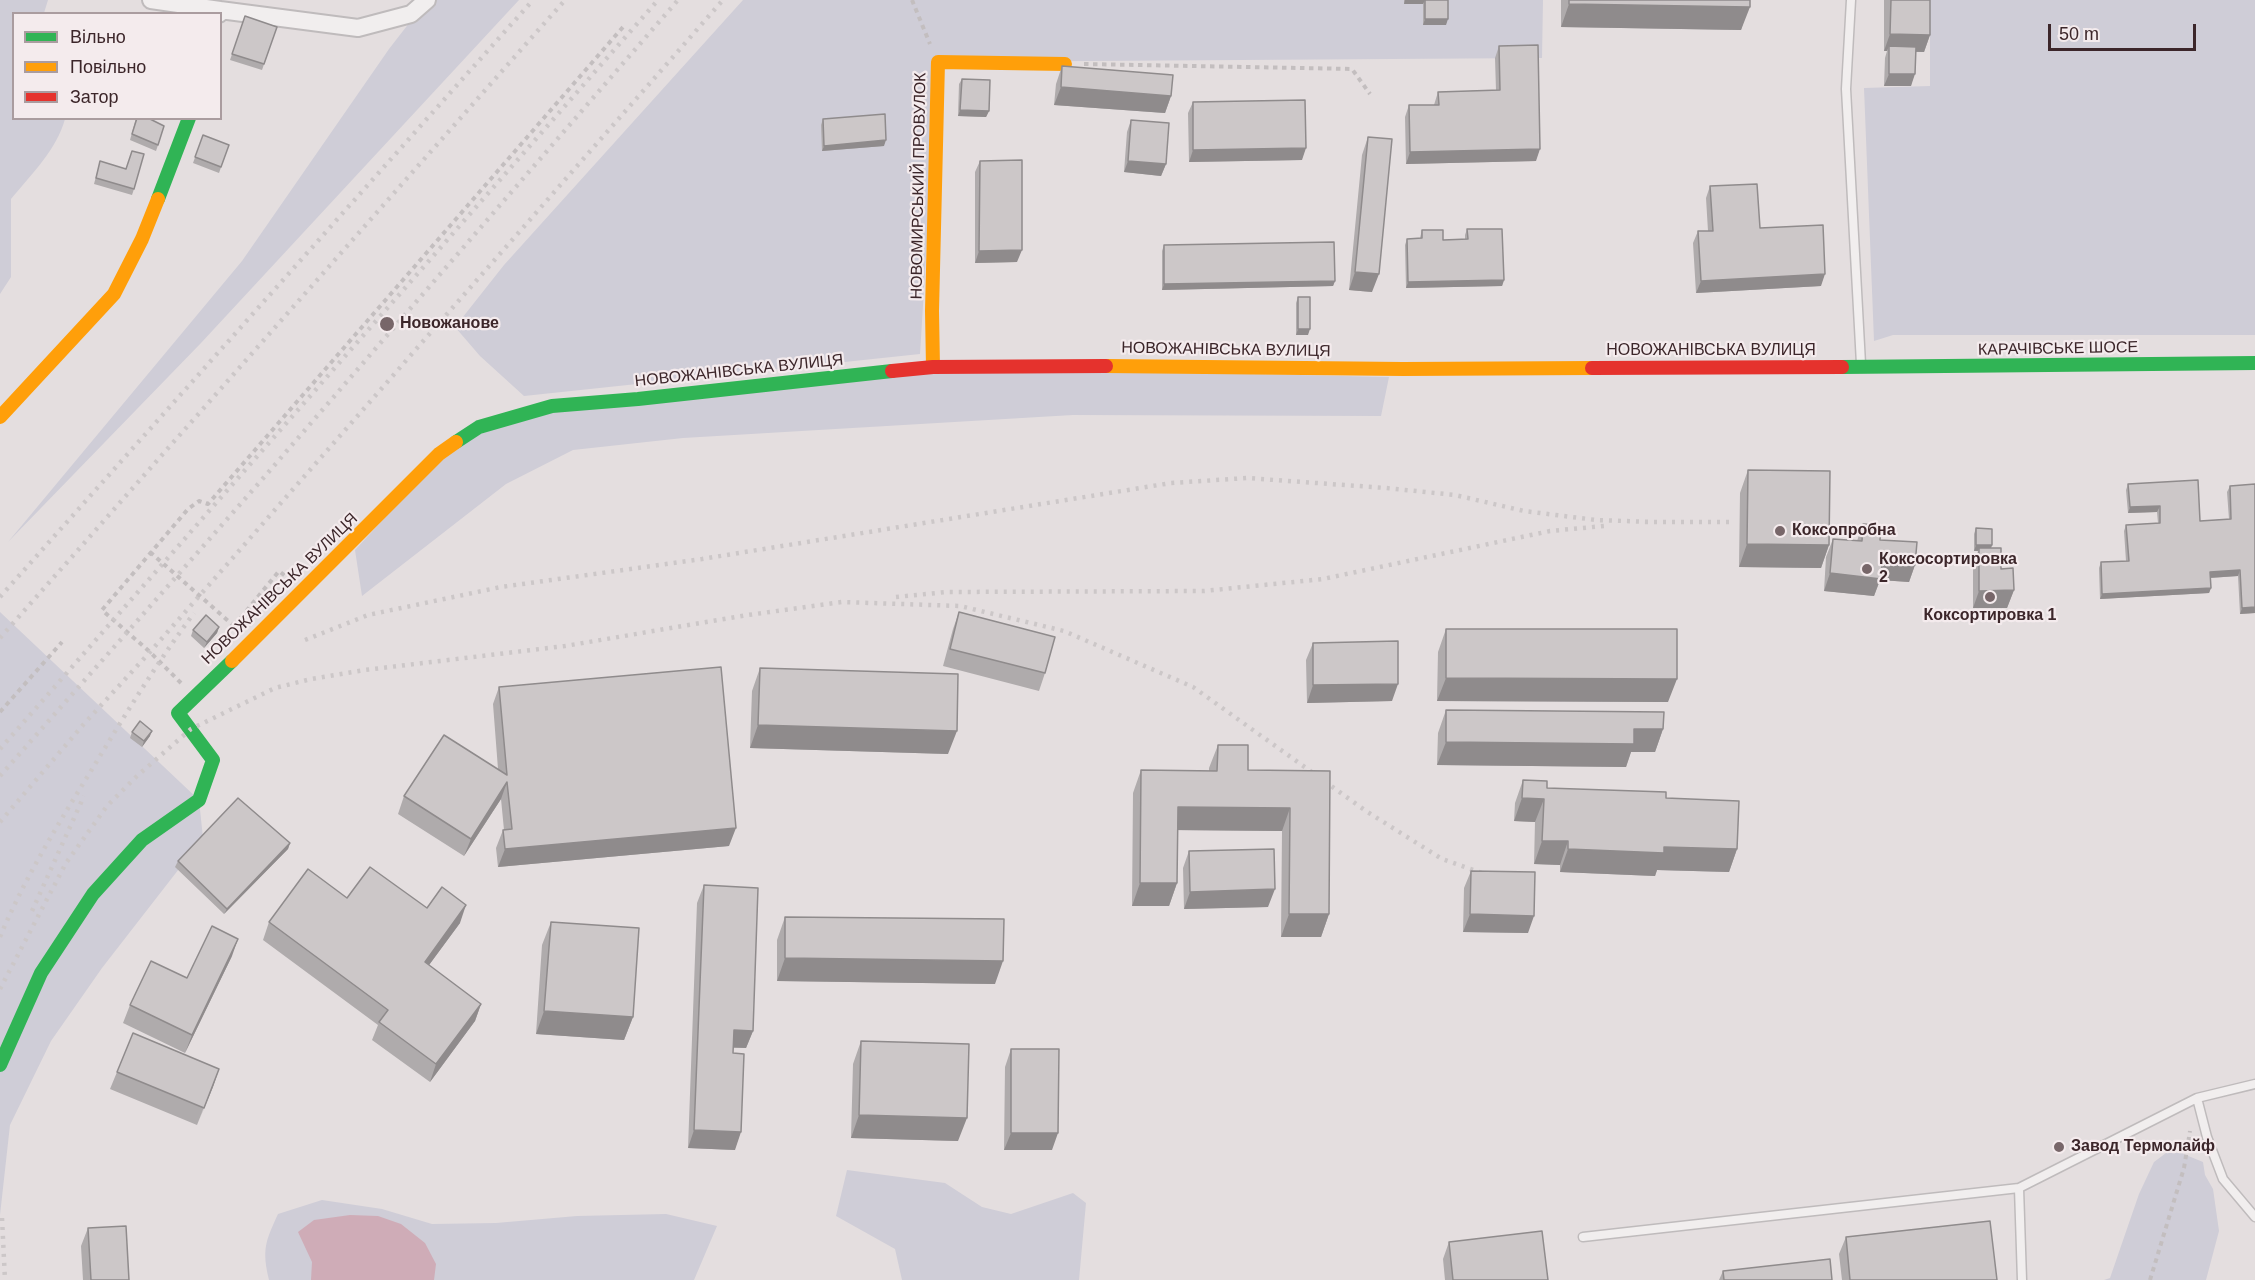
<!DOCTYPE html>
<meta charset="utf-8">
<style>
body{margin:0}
#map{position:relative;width:2255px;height:1280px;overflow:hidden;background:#e4dedf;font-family:Arial,sans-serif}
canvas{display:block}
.legend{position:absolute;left:12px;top:12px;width:210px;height:108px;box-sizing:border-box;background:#f4ebed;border:2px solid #aa9c9f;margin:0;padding:8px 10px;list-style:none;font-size:18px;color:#3c262a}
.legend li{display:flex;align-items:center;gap:12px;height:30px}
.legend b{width:30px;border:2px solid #aa9c9f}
.scale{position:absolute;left:2048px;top:24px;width:148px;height:27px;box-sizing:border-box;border:3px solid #3c262a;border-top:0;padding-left:8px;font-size:18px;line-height:21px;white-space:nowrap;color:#3c262a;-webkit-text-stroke:4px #f4ebed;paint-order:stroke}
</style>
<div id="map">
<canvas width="2255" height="1280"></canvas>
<ul class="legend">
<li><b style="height:8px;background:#30b455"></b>Вільно</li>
<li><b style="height:8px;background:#ff9f0a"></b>Повільно</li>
<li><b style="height:8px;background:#e5322d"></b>Затор</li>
</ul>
<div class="scale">50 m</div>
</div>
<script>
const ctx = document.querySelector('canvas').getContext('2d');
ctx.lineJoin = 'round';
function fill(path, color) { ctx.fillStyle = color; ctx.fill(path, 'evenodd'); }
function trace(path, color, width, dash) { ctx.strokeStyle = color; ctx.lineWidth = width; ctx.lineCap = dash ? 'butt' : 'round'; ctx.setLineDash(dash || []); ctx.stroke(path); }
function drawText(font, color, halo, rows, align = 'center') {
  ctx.font = font + ' Arial,sans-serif'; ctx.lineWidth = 4.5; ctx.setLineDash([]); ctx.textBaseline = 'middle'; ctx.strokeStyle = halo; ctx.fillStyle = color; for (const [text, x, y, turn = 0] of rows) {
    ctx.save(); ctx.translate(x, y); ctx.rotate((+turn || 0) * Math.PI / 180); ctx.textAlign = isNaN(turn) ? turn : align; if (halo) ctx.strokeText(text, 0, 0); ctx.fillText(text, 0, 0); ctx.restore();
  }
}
const green = new Path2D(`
 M0,0H48L44,13L14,14V118L65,119C57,149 31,175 11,199V277L0,294Z
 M427,0H519L201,343L8,542L242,261L389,49Z
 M743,0H1543L1542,58L938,62L920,354L524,396L480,356L455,327L504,265Z
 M1930,0H2255V335H1893L1874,341L1864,88L1930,86Z
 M933,367L1389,377L1381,416L1073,415L683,438L573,450L506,484L362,596L355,550L452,445L524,414Z
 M0,612L199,800L203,838L102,968L51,1041L10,1125L0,1215Z
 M2166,1153H2181L2203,1162L2205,1175L2213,1189L2219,1231L2206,1280H2104L2110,1278L2139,1194L2154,1162Z
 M847,1170L945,1183L982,1207L1011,1214L1073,1193L1086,1203L1079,1280H902L895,1249L836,1216Z
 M322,1200L382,1209L432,1224L496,1223L577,1216L666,1214L717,1226L694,1280H269C262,1250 265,1242 278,1214Z`);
const water = new Path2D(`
 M350,1215L378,1216L401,1224L425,1243L436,1264L434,1280H311L312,1262L298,1232L314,1220Z`);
const path = new Path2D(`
 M912,0L930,44
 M1084,64L1352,69L1370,94
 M235,625L279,571L289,579
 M181,683L150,652L102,610L188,509L199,501L208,504L623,27
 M0,712L62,642
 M2150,1280L2184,1168L2190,1131`);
const lane = new Path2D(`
 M1851,0L1846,89L1861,364
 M2197,1098L2207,1137L2223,1179L2255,1217
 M2019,1188L2022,1280
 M1583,1237L2019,1188L2197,1098L2255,1084`);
const street = new Path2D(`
 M151,0L220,10
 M219,14L220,10L358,28L411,14L427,0`);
const fast = new Path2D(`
 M158,199L189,118
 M1842,367L2255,363
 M456,442L479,427L552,406L638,399L892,371
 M0,1065L41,973L93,894L142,840L199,800L213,760L178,713L232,661`);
const slow = new Path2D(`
 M1106,366L1403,369L1592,368
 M933,367L932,311L938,62L1065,64
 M0,417L114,294L142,239L158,199
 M232,661L439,454L456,442`);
const jam = new Path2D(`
 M1592,368L1842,367
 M892,371L933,367L1106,366`);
const rail = new Path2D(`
 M1645,522H1734
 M0,597L533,0
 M896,597L947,592L1204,591L1323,579L1550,531L1604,526
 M0,638L565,0
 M305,640L368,615L501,587L702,559L1171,483L1247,478L1386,488L1455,495L1524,511L1596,520L1653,522
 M0,749L658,0
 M0,776L259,483L678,0
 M0,822L83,725L150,652L723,0
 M32,911L84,796
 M0,937C25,877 60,821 94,766C126,713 157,663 194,613
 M0,989L66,863L107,806L137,776L191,729L275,688L311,679L365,670L565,646L748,615L842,602L960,606L1064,631L1193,687L1366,811L1442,859L1490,876
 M2,1218L5,1280`);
const pathBridge = new Path2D(`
 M150,552L234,626`);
const wall = new Path2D(`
 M1404,0H1448L1446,25H1423V4H1404Z
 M1561,0H1750L1741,30L1561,27Z
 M1884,0H1930V35L1924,52H1916L1911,86H1884L1885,58L1887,51H1884Z
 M245,16L277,27L262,70L230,60Z
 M1499,46L1536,161L1406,164L1405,117L1409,105H1434L1438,92L1496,90L1495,58Z
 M1062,66L1171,96L1165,113L1054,105L1056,84Z
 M962,79L989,111L986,117L958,116L959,84Z
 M1193,102L1302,160L1189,162L1188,113Z
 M136,118L158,145L156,151L130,140Z
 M823,119L884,146L822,151L821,125Z
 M1131,120L1166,164L1161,176L1124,172L1127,132Z
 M203,135L229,145L219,173L193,163Z
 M1368,137L1372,292L1349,290L1362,155Z
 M132,151L134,189L132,195L94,184L100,161L126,169Z
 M980,161L1017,262L975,263V172Z
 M1710,186L1760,228L1821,286L1696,293L1693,243L1698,231H1708L1706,198Z
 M1467,229L1504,280L1502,286L1406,288L1405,245L1407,239L1420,238L1422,230L1443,240H1465V235Z
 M1164,245L1335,281L1333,286L1162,290V251Z
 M1298,297L1308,335H1296V303Z
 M1748,470L1829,545L1821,568L1739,567L1740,493Z
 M2128,484L2200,521L2229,519L2227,492L2230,486L2255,613L2240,614L2238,576L2210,578L2211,588L2209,593L2100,599L2099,568L2101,562L2126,561L2124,531L2126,525L2158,523L2157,512L2128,513L2126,490Z
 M1863,524L1880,540L1915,565L1909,582L1880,580L1874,596L1824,591L1826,557L1833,539L1857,541Z
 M1976,528L1992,545L1991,548L2001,569L2014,590L2007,608H1973V566L1978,551H1974V534Z
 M959,612L1045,673L1039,691L943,666L953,629Z
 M219,627L217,633L204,648L191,636L193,630Z
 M1446,629L1668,702L1437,701L1438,652Z
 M1313,643L1392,701L1307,703L1306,660Z
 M760,668L948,754L750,748L752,691Z
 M499,687L729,846L498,867L496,848L503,830H504L501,799L464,856L398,814L404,796L498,769L493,704Z
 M1446,710L1663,729L1655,752H1631L1626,767L1437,765L1438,733Z
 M132,732L150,736L142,747L130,738Z
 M1218,745L1248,770L1330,771L1329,914L1321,937H1281L1282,831L1177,830V883L1169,906H1132L1133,793L1141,770L1209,771V768Z
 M1523,780L1547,788L1666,798L1737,849L1729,872L1657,870L1655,876L1560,872V865L1534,864L1535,822L1514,821L1515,803Z
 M290,843L288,849L224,914L175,867L178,861Z
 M1189,851L1268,907L1184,909L1183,868Z
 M1471,871L1528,933L1463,932L1464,888Z
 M704,885L753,1031L746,1048H733L735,1150L688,1148L697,903Z
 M347,898L427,908L460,923L429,965L481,1004L475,1021L430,1082L372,1040L378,1025L263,940L269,922Z
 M785,917L995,984L777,981V940Z
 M551,922L633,1017L624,1040L536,1034L542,945Z
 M232,956L185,1053L123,1023L130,1005Z
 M861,1041L958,1141L851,1138L853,1064Z
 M1011,1049L1052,1150H1004L1005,1067Z
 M219,1069L197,1125L110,1089L117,1072Z
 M88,1228L129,1280H83L81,1246Z
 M1846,1237L1997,1280H1842L1839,1254Z
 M1449,1242L1548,1280H1445L1443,1259Z
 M1723,1271L1832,1280H1719Z`);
const shadedWall = new Path2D(`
 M1405,0H1425L1423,4H1404Z
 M1569,4L1750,7L1741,30L1561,27Z
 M1425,19H1448L1446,25H1423Z
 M1890,34L1930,35L1924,52L1889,51V46L1887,51H1884Z
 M1889,74H1915L1911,86H1884Z
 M1061,87L1171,96L1165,113L1054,105Z
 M960,110L989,111L986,117L958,116Z
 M886,140L884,146L822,151L824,146Z
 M1306,148L1302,160L1189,162L1193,150Z
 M1540,149L1536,161L1406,164L1410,152Z
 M1128,161L1166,164L1161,176L1124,172Z
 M1022,250L1017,262L975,263L979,251Z
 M1355,272L1379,274L1372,292L1349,290Z
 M1825,274L1821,286L1696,293L1701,281Z
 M1504,280L1502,286L1406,288L1408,282Z
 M1335,281L1333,286L1162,290L1164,284Z
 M1298,329H1310L1308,335H1296Z
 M2160,506L2157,512L2128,513L2130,507Z
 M1747,544L1829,545L1821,568L1739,567Z
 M1976,545H1992L1990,551L1979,548L1978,551H1974Z
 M1882,562L1915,565L1909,582L1880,580L1874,596L1824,591L1830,573Z
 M2240,570L2238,576L2208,578L2210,572Z
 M2211,588L2209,593L2100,599L2102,594Z
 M2014,590L2007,608H1973L1979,591Z
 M2255,607V613L2240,614L2242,608Z
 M219,627L217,633L204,648L207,642Z
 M1446,678L1677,679L1668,702L1437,701Z
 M1398,684L1392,701L1307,703L1313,685Z
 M758,725L957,731L948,754L750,748Z
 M1634,729H1663L1655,752H1631L1626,767L1437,765L1446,742Z
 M152,731L150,736L142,747L144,741Z
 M507,782L501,799L464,856L471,839Z
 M1522,798L1544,799L1535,822L1514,821Z
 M1178,807L1290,808L1282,831L1169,830Z
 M736,828L729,846L498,867L505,849Z
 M1542,841H1568L1560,865L1534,864Z
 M290,843L288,849L224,914L227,909Z
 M1664,847L1737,849L1729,872L1657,870L1655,876L1560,872L1568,849Z
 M1140,883H1177L1169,906H1132Z
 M1275,889L1268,907L1184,909L1190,892Z
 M466,905L460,923L418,980L425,962Z
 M1289,914H1329L1321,937H1281Z
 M1470,914L1534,916L1528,933L1463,932Z
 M238,939L232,956L185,1053L192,1035Z
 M785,958L1003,961L995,984L777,981Z
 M481,1004L475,1021L430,1082L436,1064Z
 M544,1011L633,1017L624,1040L536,1034Z
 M734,1030L753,1031L746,1048L727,1047Z
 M219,1069L213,1087L197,1125L204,1108Z
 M859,1115L967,1118L958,1141L851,1138Z
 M694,1130L741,1132L735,1150L688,1148Z
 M1011,1133H1058L1052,1150H1004Z`);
const building = new Path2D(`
 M1425,0H1448V19H1425Z
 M1569,0H1750V7L1569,4Z
 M1891,0H1930V35L1890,34Z
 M245,16L277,27L264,64L232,54Z
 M1538,45L1540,149L1410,152L1409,105H1439L1438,92L1500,90L1499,46Z
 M1889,46L1916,47L1915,74H1889Z
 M1062,66L1173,75L1171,96L1061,87Z
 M962,79L990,80L989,111L960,110Z
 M1305,100L1306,148L1193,150V102Z
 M885,114L886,140L824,146L823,119Z
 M137,118H148L164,126L158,145L132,134Z
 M1131,120L1169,123L1166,164L1128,161Z
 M203,135L229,145L221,167L195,157Z
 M1368,137L1392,139L1379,274L1355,272Z
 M132,151L144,154L134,189L96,178L100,161L126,169Z
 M1022,160V250L979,251L980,161Z
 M1757,184L1760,228L1823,225L1825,274L1701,281L1698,231H1713L1710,186Z
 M1467,229H1502L1504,280L1408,282L1407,239L1422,238V230H1443V240L1468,239Z
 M1334,242L1335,281L1164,284V245Z
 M1298,297H1310V329H1298Z
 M1748,470L1830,471L1829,545L1747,544Z
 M2198,480L2200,521L2231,519L2230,486L2255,484V607L2242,608L2240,570L2210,572L2211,588L2102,594L2101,562L2129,561L2126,525L2160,523V506L2130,507L2128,484Z
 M1863,524L1881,525L1880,540L1917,542L1915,565L1882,562L1881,579L1830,573L1833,539L1862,541Z
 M1976,528L1992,529V545H1976Z
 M1979,548H2001V569L2013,568L2014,590L1979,591Z
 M959,612L1055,637L1045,673L950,649Z
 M206,615L219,627L207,642L193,630Z
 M1446,629H1677V679L1446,678Z
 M1398,641V684L1313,685V643Z
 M721,667L736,828L505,849L503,830L512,829L507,782L471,839L404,796L444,735L507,775L499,687Z
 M760,668L958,674L957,731L758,725Z
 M1446,710L1664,712L1663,729H1634V744L1446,742Z
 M140,721L152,731L144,741L132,732Z
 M1218,745H1248V770L1330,771L1329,914H1289L1290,808L1178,807L1177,883H1140L1141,770L1217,771Z
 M1523,780L1547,781V788L1666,792V798L1739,801L1737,849L1664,847V853L1568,849V841H1542L1544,799L1522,798Z
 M238,798L290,843L227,909L178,861Z
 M1274,849L1275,889L1190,892L1189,851Z
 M370,867L427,908L442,887L466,905L425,962L481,1004L436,1064L379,1022L388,1010L269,922L308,869L347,898Z
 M1471,871L1535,872L1534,916L1470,914Z
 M704,885L758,888L753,1031L734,1030L733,1053L744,1054L741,1132L694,1130Z
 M785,917L1004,919L1003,961L785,958Z
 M551,922L639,928L633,1017L544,1011Z
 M212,926L238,939L192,1035L130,1005L151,961L187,978Z
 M133,1033L219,1069L204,1108L117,1072Z
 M861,1041L969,1044L967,1118L859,1115Z
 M1011,1049H1059L1058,1133H1011Z
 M1990,1221L1997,1280H1850L1846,1237Z
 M126,1226L129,1280H91L88,1228Z
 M1542,1231L1548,1280H1453L1449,1242Z
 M1830,1259L1832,1280H1724L1723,1271Z`);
const markers = [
 [387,324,8,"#776669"],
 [1780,531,6,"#776669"],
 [1867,569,6,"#776669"],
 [1990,597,6,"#776669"],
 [2059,1147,6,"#776669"]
];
const streetNames = [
 ["НОВОМИРСЬКИЙ ПРОВУЛОК",919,186,-89],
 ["КАРАЧІВСЬКЕ ШОСЕ",2058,349,-1],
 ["НОВОЖАНІВСЬКА ВУЛИЦЯ",1226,350,1],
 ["НОВОЖАНІВСЬКА ВУЛИЦЯ",1711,351],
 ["НОВОЖАНІВСЬКА ВУЛИЦЯ",739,371,-6],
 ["НОВОЖАНІВСЬКА ВУЛИЦЯ",280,589,-44]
];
const poiNames = [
 ["Новожанове",400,324],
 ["Коксопробна",1792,531],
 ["Коксосортировка",1879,560],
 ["2",1879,578],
 ["Коксортировка 1",1990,616,"center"],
 ["Завод Термолайф",2071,1147]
];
fill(green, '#cfcdd7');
fill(water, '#cfacb7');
trace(lane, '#bfbbbc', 11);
trace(street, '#bfbbbc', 20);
trace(path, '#c3bebf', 4, [4.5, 4.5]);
trace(lane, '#f1eeee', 8);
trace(street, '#f1eeee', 16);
trace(fast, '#30b455', 14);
trace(slow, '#ff9f0a', 14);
trace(jam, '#e5322d', 14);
trace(rail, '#ccc7c8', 4.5, [3, 6]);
trace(pathBridge, '#c3bebf', 4, [4.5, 4.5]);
fill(wall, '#afabac');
fill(shadedWall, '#8f8b8c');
fill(building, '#ccc7c8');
trace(building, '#8f8b8c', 1.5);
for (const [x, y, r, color] of markers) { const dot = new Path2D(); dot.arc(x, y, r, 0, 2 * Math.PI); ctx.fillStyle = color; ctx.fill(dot); trace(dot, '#f4ebed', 2); }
drawText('16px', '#3c262a', '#f4ebed', streetNames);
drawText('bold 16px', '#3c262a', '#f4ebed', poiNames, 'left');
</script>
